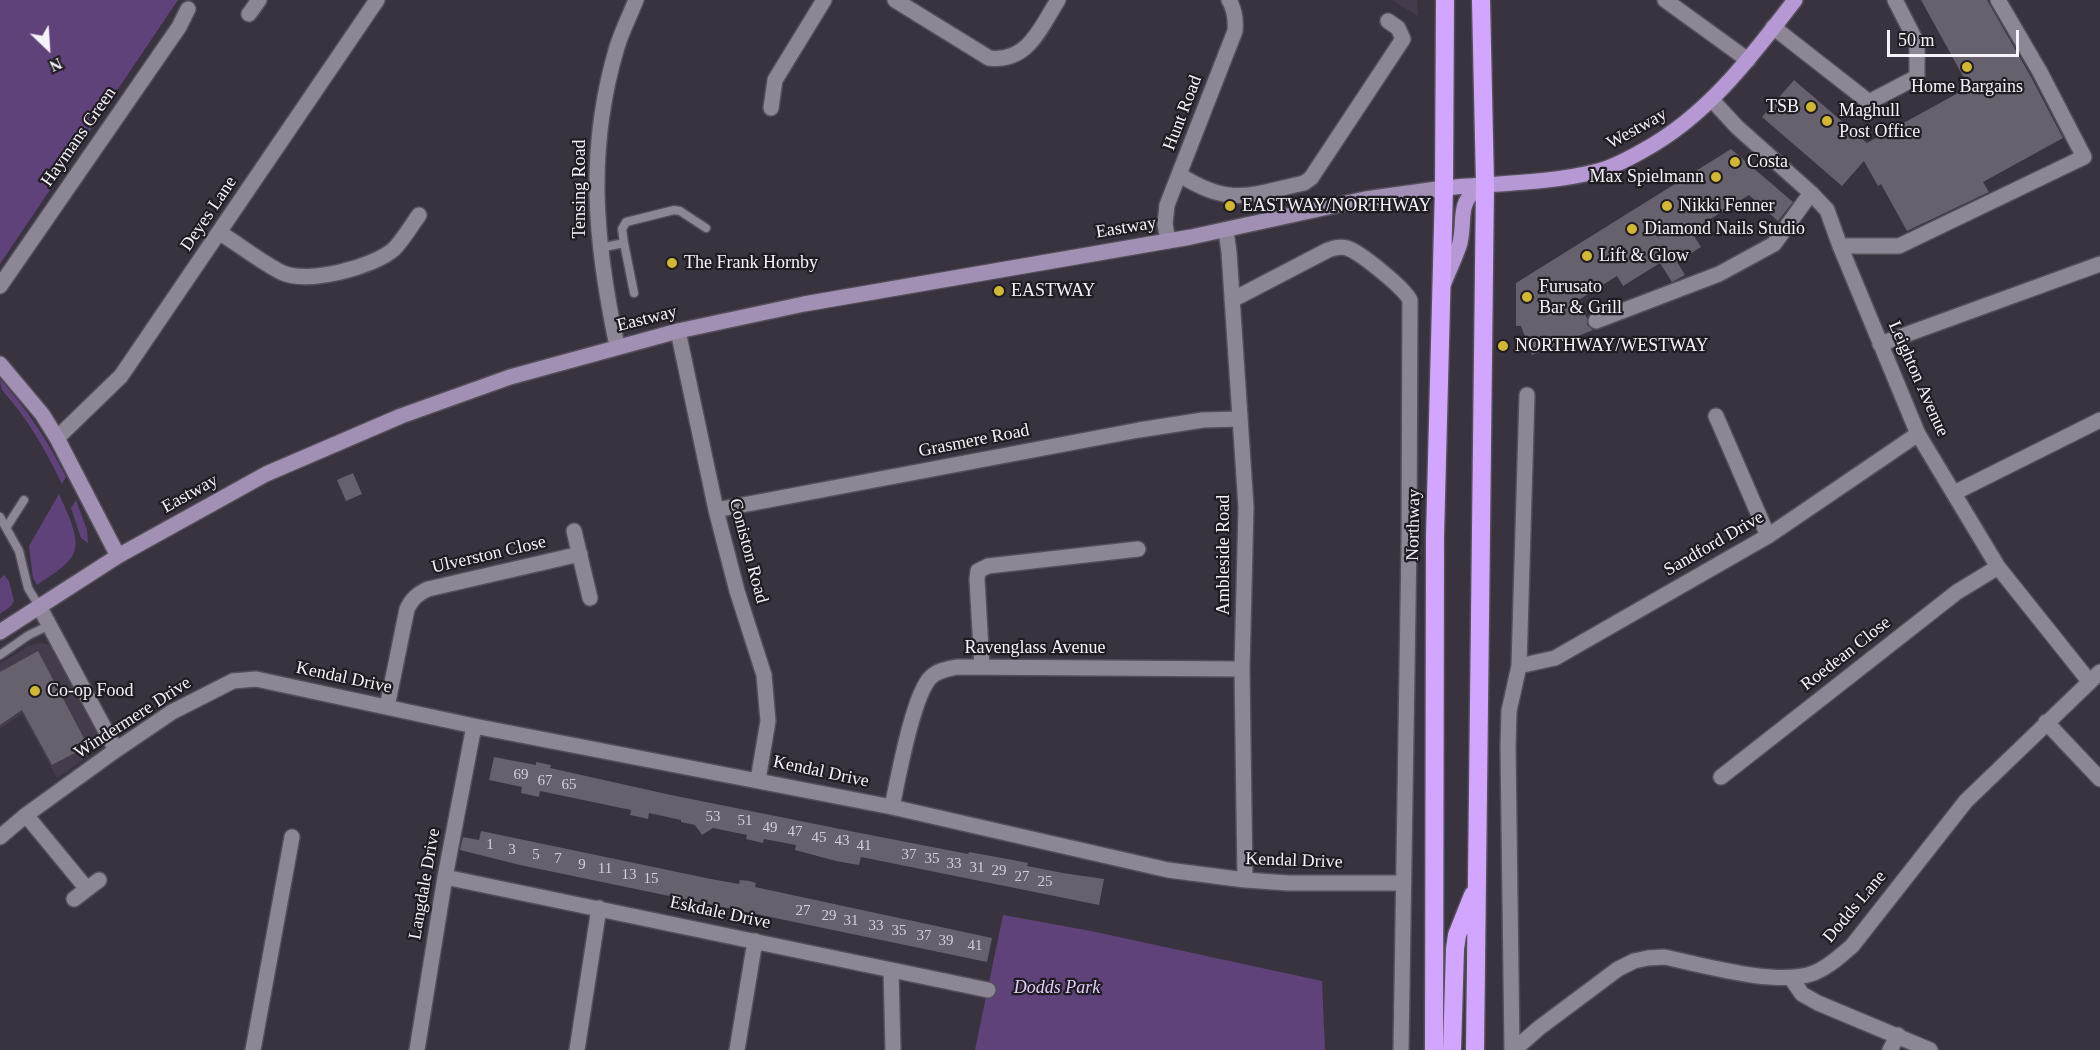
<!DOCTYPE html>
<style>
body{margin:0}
#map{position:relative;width:2100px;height:1050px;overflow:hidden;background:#39333f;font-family:"Times New Roman",serif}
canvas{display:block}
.north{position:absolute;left:18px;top:18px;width:60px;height:60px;-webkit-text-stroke:4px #1f1c22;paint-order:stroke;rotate:155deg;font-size:16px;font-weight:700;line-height:24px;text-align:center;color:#f6f2fa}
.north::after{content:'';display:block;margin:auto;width:21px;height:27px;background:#f6f2fa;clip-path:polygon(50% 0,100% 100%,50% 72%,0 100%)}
.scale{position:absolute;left:1887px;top:30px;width:132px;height:27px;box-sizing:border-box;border:3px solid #f6f2fa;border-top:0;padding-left:8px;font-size:18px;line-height:21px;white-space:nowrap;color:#f6f2fa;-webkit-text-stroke:4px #1f1c22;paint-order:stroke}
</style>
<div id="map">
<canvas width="2100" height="1050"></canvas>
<div class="north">N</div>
<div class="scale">50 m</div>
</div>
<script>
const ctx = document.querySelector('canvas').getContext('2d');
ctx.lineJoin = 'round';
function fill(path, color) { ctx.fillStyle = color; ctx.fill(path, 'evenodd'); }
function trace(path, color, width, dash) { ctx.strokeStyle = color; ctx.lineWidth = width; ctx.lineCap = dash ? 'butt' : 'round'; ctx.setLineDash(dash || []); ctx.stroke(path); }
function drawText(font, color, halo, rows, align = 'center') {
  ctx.font = font + ' "Times New Roman",serif'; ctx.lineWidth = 4.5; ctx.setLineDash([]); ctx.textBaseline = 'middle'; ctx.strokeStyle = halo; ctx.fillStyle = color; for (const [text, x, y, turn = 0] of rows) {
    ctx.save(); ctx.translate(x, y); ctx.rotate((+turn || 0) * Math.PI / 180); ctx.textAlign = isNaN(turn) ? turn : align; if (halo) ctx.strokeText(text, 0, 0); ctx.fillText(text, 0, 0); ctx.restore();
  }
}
const built = new Path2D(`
 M1392,0H1417L1418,16Z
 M41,643L53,646L103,738L91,745L87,757L57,778L22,714L0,729V664L28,646Z`);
const green = new Path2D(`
 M0,0H178L0,264Z
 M0,379C27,409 48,441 66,477L62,484C48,455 33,428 13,403C6,394 0,391 0,379Z
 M59,494C66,511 84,542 71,558C63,569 48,577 37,585L33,578L29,546Z
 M76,500L87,530L88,543L81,538L71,508Z
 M4,575L9,581L14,601L11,606L0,614V579Z
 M1003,915L1091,931L1322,981L1325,1050H975Z`);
const building = new Path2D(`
 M1921,0H1987L2031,77L2063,138L1983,182L1989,192L1907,231L1881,184L1878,186L1864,161L1842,186L1762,117L1794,80L1867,143L1969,87Z
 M1731,149L1793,202L1778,221L1749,195L1691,231L1701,247L1677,262L1685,275L1672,282L1660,263L1623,286L1617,276L1577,301L1587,318V325L1593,330L1532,355L1521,326H1516V283Z
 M353,473L362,494L346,501L337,480Z
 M38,651L88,746L52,765L22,710L0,725V672Z
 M494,757L536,765V762L551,765L550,768L671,795L855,832L968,854L969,852L1013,860L1028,863L1027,866L1063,873L1104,879L1099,905L861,857L859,865L836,861L795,850L796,845L764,839L763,843L746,839L747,835L713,828L702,835L695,825L681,822V820L649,813L648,819L630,815L631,810L540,791L539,797L521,793L522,787L489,780Z
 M481,831L711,879L739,884L740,880L749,881L756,883L755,887L992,938L987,962L520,865L460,850L463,837L479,840Z`);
const lane = new Path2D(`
 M624,243L622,229L626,222L674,210L680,211L706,228
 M600,248L624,243L634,293
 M0,517L19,551L28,588L39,606
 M6,528L24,500
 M0,655L29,635L50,625`);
const street = new Path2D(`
 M895,0L989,58C1028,63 1041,27 1058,0
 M1665,0L1748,60
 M249,14L259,0
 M1773,27L1869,102L1917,77V43L1895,0
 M1712,100L1737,127L1811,193L1827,210L1840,246L1918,434L1998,567L2089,681
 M771,108L775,80L824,0
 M1180,175C1230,207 1250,195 1304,183L1311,178L1403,39L1398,28L1388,21
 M1226,231L1229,252L1246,507L1242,669L1245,880
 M220,233C240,245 262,263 283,273C309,284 374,267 394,249C403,240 411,226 419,215
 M1168,241L1165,224L1167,205L1235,31C1236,19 1235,10 1229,0
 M1840,246H1899L2084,157L2040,72L1998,0
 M0,286L179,27L188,9
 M1232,300L1328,250C1334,248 1340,246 1347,248C1360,252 1404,288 1410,300L1409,543L1401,1050
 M1596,321L1719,274L1774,244L1811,193
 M678,331L716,510L737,591L764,675L768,721L758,780
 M1880,344L2100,264
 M617,346C595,242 586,151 617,47C622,31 630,15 636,0
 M1716,416L1768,536
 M57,438L121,376L377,0
 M1954,493L2100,420
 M716,510L1139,430L1203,420L1239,419
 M574,531L590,598
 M39,606L116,750
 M1519,666L1555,658L1768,536L1918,434
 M982,667L977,579L978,571L988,566L1138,549
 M387,707L407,609C412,599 417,594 428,589L580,554
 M2046,722L2100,779
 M1721,777L1957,592L1998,567
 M892,807C898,779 913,694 931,677C938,670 948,669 957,667L1242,669
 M26,815L87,889
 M0,837L26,815L116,750L172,712L233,681L256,679L474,726L892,807L1168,870L1245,880L1288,883H1403
 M445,877L988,990
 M74,899L99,880
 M891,970L893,1050
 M1791,978L1802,994L1818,1003L1930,1050
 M253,1050L292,837
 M417,1050L445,877L474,726
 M577,1050L599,908
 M737,1050L755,941
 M1512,1050L1508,747L1509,711L1519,666L1527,395
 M1514,1050L1539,1028L1618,969L1634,961L1648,958L1664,957C1703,965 1777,987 1814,973C1829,967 1840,956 1852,946L1966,801L2100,672
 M1890,1050L1898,1035`);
const secondary = new Path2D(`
 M0,364L42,414L57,438L118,556
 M0,632L118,556L266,474L401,416L510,377L678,331L804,304L1191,237L1365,199L1444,188`);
const primary = new Path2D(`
 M1444,188C1494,183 1548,184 1598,171C1614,167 1630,158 1644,150C1708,115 1751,57 1795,0
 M1444,283C1449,270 1456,256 1460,243C1466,217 1455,202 1484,184`);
const highway = new Path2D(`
 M1434,1050L1435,536L1444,188L1445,0
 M1452,1050L1455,949L1457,935L1473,895
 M1475,1050L1485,184L1481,0`);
const markers = [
 [1967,67,6,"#d2b736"],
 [1811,107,6,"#d2b736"],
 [1827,121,6,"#d2b736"],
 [1735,162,6,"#d2b736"],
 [1716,177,6,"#d2b736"],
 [1230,206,6,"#d2b736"],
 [1667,206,6,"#d2b736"],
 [1632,229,6,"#d2b736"],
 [1587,256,6,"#d2b736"],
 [672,263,6,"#d2b736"],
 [999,291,6,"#d2b736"],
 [1527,297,6,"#d2b736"],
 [1503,346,6,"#d2b736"],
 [35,691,6,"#d2b736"]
];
const numberNames = [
 ["69",521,775],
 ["67",545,781],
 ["65",569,785],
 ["53",713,817],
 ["51",745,821],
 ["49",770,828],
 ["47",795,832],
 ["45",819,838],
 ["43",842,841],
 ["1",490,845],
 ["41",864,846],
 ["3",512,850],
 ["5",536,855],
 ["37",909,855],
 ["7",558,859],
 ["35",932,859],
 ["33",954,864],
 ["9",582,865],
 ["31",977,868],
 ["11",605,869],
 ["29",999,871],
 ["13",629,875],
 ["27",1022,877],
 ["15",651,879],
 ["25",1045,882],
 ["27",803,911],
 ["29",829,916],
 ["31",851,921],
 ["33",876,926],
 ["35",899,931],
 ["37",924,936],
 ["39",946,941],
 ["41",975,946]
];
const poiNames = [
 ["Home Bargains",1967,87,"center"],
 ["TSB",1799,107,"right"],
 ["Maghull",1839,111],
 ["Post Office",1839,132],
 ["Costa",1747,162],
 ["Max Spielmann",1704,177,"right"],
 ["EASTWAY/NORTHWAY",1242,206],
 ["Nikki Fenner",1679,206],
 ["Diamond Nails Studio",1644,229],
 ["Lift & Glow",1599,256],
 ["The Frank Hornby",684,263],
 ["Furusato",1539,287],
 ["Bar & Grill",1539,308],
 ["EASTWAY",1011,291],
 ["NORTHWAY/WESTWAY",1515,346],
 ["Co-op Food",47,691]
];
const streetNames = [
 ["Hunt Road",1183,113,-69],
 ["Westway",1637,129,-29],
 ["Haymans Green",79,137,-55],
 ["Tensing Road",580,189,-90],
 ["Deyes Lane",209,214,-56],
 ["Eastway",1126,228,-9],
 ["Eastway",647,319,-14],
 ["Leighton Avenue",1918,379,66],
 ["Grasmere Road",974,441,-11],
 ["Eastway",190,494,-29],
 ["Northway",1414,525,-89],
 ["Sandford Drive",1714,544,-30],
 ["Coniston Road",748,551,75],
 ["Ulverston Close",489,555,-13],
 ["Ambleside Road",1224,555,-90],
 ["Ravenglass Avenue",1035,648],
 ["Roedean Close",1846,654,-38],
 ["Kendal Drive",344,678,12],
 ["Windermere Drive",133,718,-33],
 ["Kendal Drive",821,772,12],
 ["Kendal Drive",1294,861,2],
 ["Langdale Drive",425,884,-80],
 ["Dodds Lane",1855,907,-50],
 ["Eskdale Drive",720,913,12]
];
const parkNames = [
 ["Dodds Park",1057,988]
];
fill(built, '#443b4d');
fill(green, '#5f4279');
fill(building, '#67616e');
trace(lane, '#534f59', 11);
trace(street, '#534f59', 18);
trace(secondary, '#534f59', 18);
trace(primary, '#534f59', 18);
trace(highway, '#534f59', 21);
trace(lane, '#8d8694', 8);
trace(street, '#8d8694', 15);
trace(secondary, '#a28fb4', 15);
trace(primary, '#b699d4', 15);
trace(highway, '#d2a5ff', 18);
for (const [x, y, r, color] of markers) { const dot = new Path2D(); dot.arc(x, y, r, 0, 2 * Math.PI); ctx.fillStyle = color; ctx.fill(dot); trace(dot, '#1f1c22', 2); }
drawText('15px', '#d2ced7', null, numberNames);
drawText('18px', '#f6f2fa', '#1f1c22', poiNames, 'left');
drawText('18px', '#f6f2fa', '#1f1c22', streetNames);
drawText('italic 18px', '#e3cafe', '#1f1c22', parkNames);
</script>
